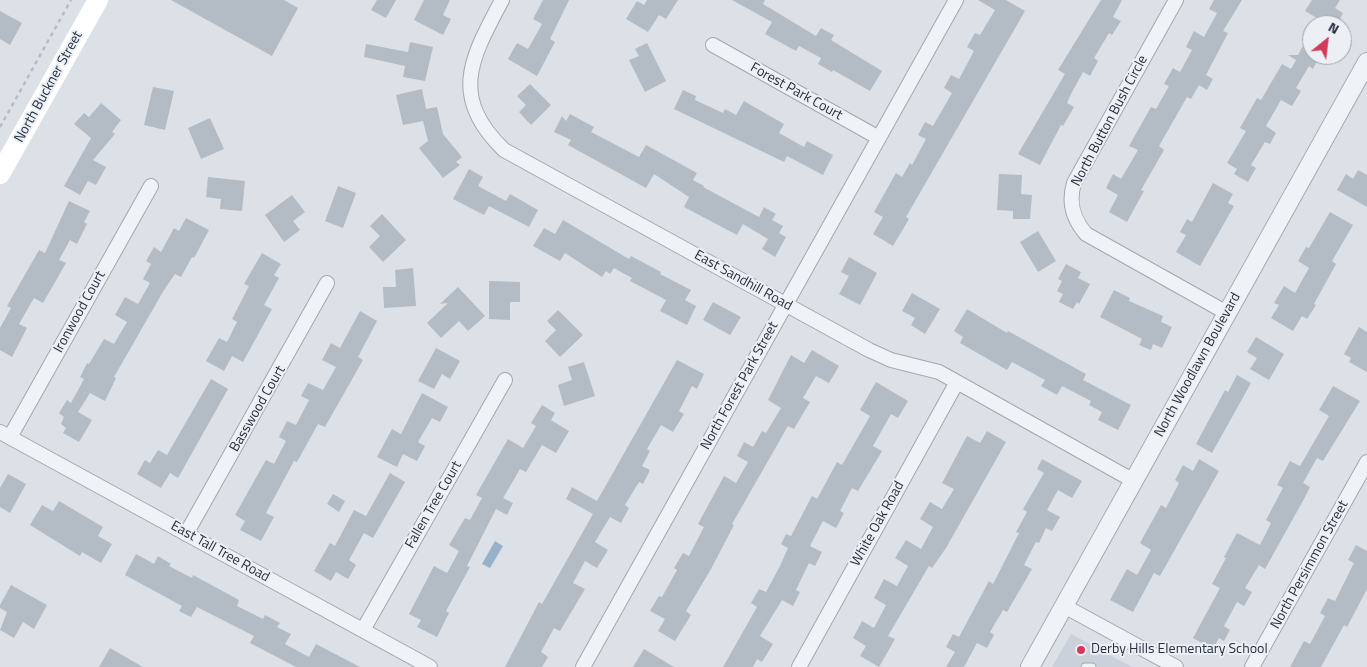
<!DOCTYPE html>
<style>
body{margin:0}
#map{position:relative;width:1367px;height:667px;overflow:hidden;background:#dce1e7;font-family:"Titillium Web",sans-serif}
canvas{display:block}
.north{position:absolute;left:1302px;top:15px;width:50px;height:50px;box-sizing:border-box;background:#ecf0f5;border:1px solid #9ca3ac;border-radius:50%;rotate:29deg;font-size:14px;font-weight:700;line-height:20px;text-align:center;color:#25303f}
.north::after{content:'';display:block;margin:auto;width:18px;height:22px;background:#d53959;clip-path:polygon(50% 0,100% 100%,50% 72%,0 100%)}
</style>
<div id="map">
<canvas width="1367" height="667"></canvas>
<div class="north">N</div>
</div>
<script>
const ctx = document.querySelector('canvas').getContext('2d');
ctx.lineJoin = 'round';
function fill(path, color) { ctx.fillStyle = color; ctx.fill(path, 'evenodd'); }
function trace(path, color, width, dash) { ctx.strokeStyle = color; ctx.lineWidth = width; ctx.lineCap = dash ? 'butt' : 'round'; ctx.setLineDash(dash || []); ctx.stroke(path); }
function drawText(font, color, halo, rows, align = 'center') {
  ctx.font = font + ' "Titillium Web",sans-serif'; ctx.lineWidth = 4; ctx.setLineDash([]); ctx.textBaseline = 'middle'; ctx.strokeStyle = halo; ctx.fillStyle = color; for (const [text, x, y, turn = 0] of rows) {
    ctx.save(); ctx.translate(x, y); ctx.rotate((+turn || 0) * Math.PI / 180); ctx.textAlign = isNaN(turn) ? turn : align; if (halo) ctx.strokeText(text, 0, 0); ctx.fillText(text, 0, 0); ctx.restore();
  }
}
const built = new Path2D(`
 M1071,634L1132,667H1052Z`);
const water = new Path2D(`
 M495,541L503,546L490,568L482,564Z`);
const building = new Path2D(`
 M171,0H284L298,8L272,56Z
 M377,0H396L386,18L371,10Z
 M424,0H450L443,15L451,19L443,35L414,20Z
 M543,0H569L550,39L555,42L537,76L508,59L517,43L528,49L542,24L533,19Z
 M647,0H678L666,19L659,15L648,32L626,19L637,1L644,5Z
 M732,0H765L763,4L816,36L821,28L834,35L831,40L882,71L870,91L833,70L832,72L818,64L821,58L799,46L796,51L765,34L772,22Z
 M978,0H1006L1025,11L906,217L909,219L893,246L873,234L883,217L874,212L896,173L902,177L910,163L912,165L926,139L918,135L925,122L933,126L952,93L944,88L951,75L959,79L974,51L967,47L975,33L980,35L995,10Z
 M1101,0H1122L1113,17L1121,21L1112,35L1109,33L1094,58L1098,61L1090,76L1083,72L1071,94L1067,103L1074,107L1063,126L1061,125L1040,165L1018,154L1065,74L1058,70Z
 M1214,0H1242L1223,31L1228,33L1206,75L1213,79L1207,90L1199,85L1191,99L1187,97L1159,146L1164,150L1141,190L1144,191L1127,222L1109,212L1118,195L1106,188L1113,174L1121,179L1138,150L1129,146L1151,107L1156,109L1169,86L1164,84L1173,68L1180,72L1192,50L1186,47L1194,31L1204,37L1217,13L1209,9Z
 M1312,0H1340L1335,8L1343,13L1337,25H1329L1305,11Z
 M0,11L22,23L10,45L0,39Z
 M1312,29V55H1320L1313,69L1309,66L1296,88L1301,91L1292,106L1281,100L1266,126L1276,133L1270,144L1265,142L1251,165L1256,168L1248,182L1234,174L1237,169L1227,163L1246,131L1240,128L1257,98L1261,100L1282,64L1291,69L1296,60L1288,55H1298Z
 M410,42L433,47L425,81L403,77L405,66L364,57L366,44L408,52Z
 M647,43L666,81L645,92L629,60L639,56L635,49Z
 M530,84L551,105L531,125L519,112L526,105L517,96Z
 M153,87L174,91L165,130L144,125Z
 M422,89L426,109L437,107L443,134L462,157L456,162L460,165L443,178L419,148L428,141L423,121L403,125L396,95Z
 M683,90L696,96L695,100L723,113L725,109L736,115L744,101L784,124L779,133L804,147L807,141L833,155L823,175L787,156L784,162L674,109Z
 M101,103L121,120L112,132L115,134L93,160L106,167L96,185L88,181L80,195L64,186L91,138L74,124L84,113L89,117Z
 M570,114L594,127L591,132L639,157L646,145L697,173L693,180L704,186L703,187L759,217L764,207L776,214L772,220L783,226L779,233L786,237L775,257L762,249L768,239L743,224L737,235L684,207L689,197L654,174L646,188L568,145L571,140L554,132L562,116L566,121Z
 M210,118L224,149L201,159L188,128Z
 M469,169L483,177L478,186L506,201L510,194L538,210L529,227L489,206L484,215L453,199Z
 M1358,170L1367,175V207L1337,190L1346,174L1353,179Z
 M999,174L1022,175L1021,194L1032,195L1030,219H1013V211L997,210Z
 M208,177L245,181L242,211L220,209L221,199L206,197Z
 M1213,183L1233,194L1228,203L1234,206L1200,266L1176,252L1186,235L1180,232L1187,219L1192,222Z
 M338,186L356,193L343,228L325,221Z
 M292,195L305,212L293,221L300,230L284,242L265,215Z
 M69,201L90,211L84,222L87,224L77,244L70,240L59,260L66,263L43,303L34,298L19,324L27,328L12,357L0,350V328L11,308L7,306L39,250L45,253Z
 M1330,212L1353,225L1332,261L1336,264L1314,304L1316,305L1307,319L1302,316L1293,331L1271,318L1279,305L1274,303L1284,286L1295,293L1309,268L1298,261L1306,247L1309,248Z
 M382,214L406,240L383,262L369,247L380,236L370,226Z
 M186,218L209,230L194,258L192,257L181,277L175,274L164,290L114,377L116,378L105,401L90,393L78,412L92,420L79,442L63,433L66,428L61,424L64,417L59,413L67,400L71,403L84,379L80,377L87,363L89,364L104,339L114,344L127,322L115,315L125,297L138,304L150,283L143,279L151,264L146,261L154,247L161,252L174,228L179,231Z
 M563,220L629,259L631,256L661,272L660,274L691,290L685,300L696,306L687,325L660,311L666,300L630,281L632,278L614,268L610,274L606,271L602,277L565,253L560,261L533,246L544,228L555,234Z
 M1038,231L1056,261L1038,272L1020,242Z
 M262,253L281,264L274,275L279,278L264,305L272,309L243,362L232,356L224,371L206,361L219,338L227,342L237,322L232,319L249,286L244,284Z
 M849,257L877,273L860,305L839,294L849,276L841,272Z
 M1066,264L1081,272L1078,278L1090,284L1079,304L1077,302L1073,309L1059,302L1063,294L1057,291L1062,281L1058,279Z
 M413,268L416,306L384,308L383,287H396L395,270Z
 M489,281L520,282V302H510V320L489,319Z
 M458,287L485,316L468,331L459,321L441,338L427,323L448,303L440,304Z
 M1114,290L1130,298L1129,301L1163,316L1161,322L1172,327L1162,348L1153,344L1151,350L1139,345L1142,339L1100,317Z
 M912,293L940,309L925,334L911,325L915,318L902,311Z
 M713,302L741,317L730,335L703,320Z
 M967,309L1007,333L1008,331L1086,374L1083,380L1131,405L1118,430L1098,420L1102,412L1089,405L1091,401L1062,386L1057,395L1041,386L1045,380L1012,362L1007,370L960,343L963,337L954,331Z
 M558,310L583,335L560,357L545,341L556,330L547,321Z
 M360,311L377,321L358,357L363,360L325,427L318,424L297,462L294,461L266,513L274,517L261,541L240,530L245,521L235,515L266,460L274,464L286,441L279,437L287,421L296,425L309,400L301,396L308,383L323,390L336,367L322,360L331,343L340,348Z
 M1359,327L1367,332V372L1349,362L1351,358L1344,354Z
 M1256,337L1284,354L1269,380L1250,369L1257,358L1247,352Z
 M436,348L460,361L450,379L442,374L434,389L418,381Z
 M812,350L839,366L829,383L816,376L803,398L810,402L794,429L788,426L732,524L734,525L711,569L686,611L691,615L675,641L658,631L665,619L650,611L659,596L662,597L677,570L674,568L683,553L689,556L704,527L698,524L724,476L736,483L748,462L737,456L744,442L753,447L762,431L766,433L781,408L768,400L791,355L804,363Z
 M677,360L704,374L697,389L692,386L679,411L684,414L673,432L661,425L647,449L650,451L642,466L650,470L643,484L639,482L625,505L629,508L621,523L610,517L595,542L608,550L597,568L585,561L573,583L585,589L560,631L554,628L541,652L548,657L542,667H505L539,602L542,604L593,514L566,499L572,487L597,501Z
 M584,362L595,396L564,406L558,385L572,380L568,367Z
 M1237,375L1251,383L1212,453L1196,444L1225,390L1228,392Z
 M211,379L228,389L178,478L170,473L161,488L137,474L145,460L150,463L158,450L167,455Z
 M876,382L908,401L898,418L891,414L873,446L882,451L858,491L852,488L840,511L844,513L836,528L823,521L810,546L822,552L815,566L809,563L796,590L800,592L793,606L782,600L760,636L773,644L762,662L757,659L753,667H723L757,607L751,603L759,589L766,592L780,566L788,548L781,544L786,534L791,536L812,496L817,499L837,462L842,465L870,416L860,410Z
 M1333,386L1360,401L1323,461L1317,458L1303,483L1310,487L1304,499L1265,569L1259,565L1245,588L1252,592L1244,606L1237,602L1224,626L1230,630L1224,641L1219,638L1213,649L1193,638L1220,588L1212,584L1226,558L1224,557L1237,533L1260,545L1271,523L1266,520L1283,488L1277,485L1290,461L1300,466L1329,416L1319,410Z
 M422,393L448,407L440,422L432,418L418,442L425,446L417,461L403,454L397,467L377,457L392,429L401,434Z
 M542,405L555,413L551,420L569,431L556,453L542,445L526,472L520,469L503,498L513,503L507,515L496,509L467,566L470,567L446,611L449,613L437,637L417,627L421,620L409,614L434,566L447,573L459,551L449,545L465,518L470,520L482,498L476,495L508,439L523,448L536,426L531,423Z
 M987,431L1006,442L946,548L932,568L929,566L888,636L895,639L879,667L860,656L866,646L853,638L862,621L874,628L886,605L874,598L884,579L897,586L908,566L895,558L906,540L921,549L933,527L920,519L930,502L942,509L954,489L942,483L967,436L980,443Z
 M1042,459L1082,481L1072,498L1058,490L1047,510L1060,517L1052,531L1046,528L1039,543L1036,542L1024,565L1032,569L1007,612L1003,610L990,632L994,635L987,648L977,643L964,667H946L955,652L946,647L953,634L959,637L989,581L993,584L1019,533L1016,532L1027,512L1023,509L1044,473L1037,469Z
 M1199,459L1219,471L1160,576L1154,573L1133,612L1110,600L1127,569L1137,575L1151,550L1140,543L1161,505L1166,508L1179,483L1175,480L1183,465L1193,471Z
 M390,473L405,482L373,538L364,533L349,560L356,565L348,579L336,572L331,581L314,571L330,543L335,546L354,510L366,516Z
 M8,474L26,484L10,513L0,507V488Z
 M333,494L345,501L339,512L327,504Z
 M59,501L103,527L98,536L112,544L101,563L82,552L80,556L30,525L42,505L53,511Z
 M1356,545L1367,551V589L1347,627L1344,625L1321,667H1290L1304,641L1310,644L1325,616L1320,613L1328,598L1335,601L1354,563L1348,560Z
 M136,554L154,564L158,556L171,564L169,566L192,578L193,575L239,600L237,606L263,619L265,615L280,623L277,627L291,634L285,644L309,657L316,644L360,667H296L250,643L254,636L197,607L191,617L179,611L182,606L125,575Z
 M11,585L47,605L34,629L23,622L14,638L0,630L7,612L0,608V605Z
 M110,648L143,667H99Z
 M644,649L674,667H633Z`);
const path = new Path2D(`
 M0,127L71,0`);
const service = new Path2D(`
 M1085,667H1092`);
const minor = new Path2D(`
 M502,0C472,57 448,96 504,150L869,350L891,360L939,372L1134,481
 M1176,0L1074,183C1068,203 1073,219 1086,234L1227,313
 M713,45L879,138
 M0,432L430,667
 M10,437L151,186
 M186,534L327,283
 M1064,606L1176,667
 M363,630L505,380
 M583,667L956,0
 M799,667L957,382
 M1252,667L1367,462`);
const tertiary = new Path2D(`
 M1030,667L1367,62`);
const secondary = new Path2D(`
 M0,174L98,0`);
const markers = [
 [1081,650,5,"#d53959"]
];
const streetNames = [
 ["North Buckner Street",49,87,-61],
 ["Forest Park Court",796,92,29],
 ["North Button Bush Circle",1110,121,-62],
 ["East Sandhill Road",743,281,29],
 ["Ironwood Court",80,312,-61],
 ["North Woodlawn Boulevard",1198,365,-61],
 ["North Forest Park Street",740,386,-61],
 ["Basswood Court",258,409,-60],
 ["Fallen Tree Court",434,505,-60],
 ["White Oak Road",878,524,-61],
 ["East Tall Tree Road",220,552,29],
 ["North Persimmon Street",1310,565,-61]
];
const poiNames = [
 ["Derby Hills Elementary School",1091,650]
];
fill(built, '#cad1da');
fill(water, '#95b2ca');
fill(building, '#b3bbc4');
trace(service, '#a1a8b1', 9);
trace(minor, '#a1a8b1', 16);
trace(tertiary, '#a1a8b1', 20);
trace(path, '#b6bcc3', 2.5, [4, 4]);
trace(service, '#eff2f6', 7);
trace(minor, '#eff2f6', 14);
trace(tertiary, '#eff2f6', 18);
trace(secondary, '#fff', 20);
for (const [x, y, r, color] of markers) { const dot = new Path2D(); dot.arc(x, y, r, 0, 2 * Math.PI); ctx.fillStyle = color; ctx.fill(dot); trace(dot, '#ecf0f5', 2); }
drawText('14px', '#25303f', '#ecf0f5', streetNames);
drawText('14px', '#25303f', '#ecf0f5', poiNames, 'left');
</script>
